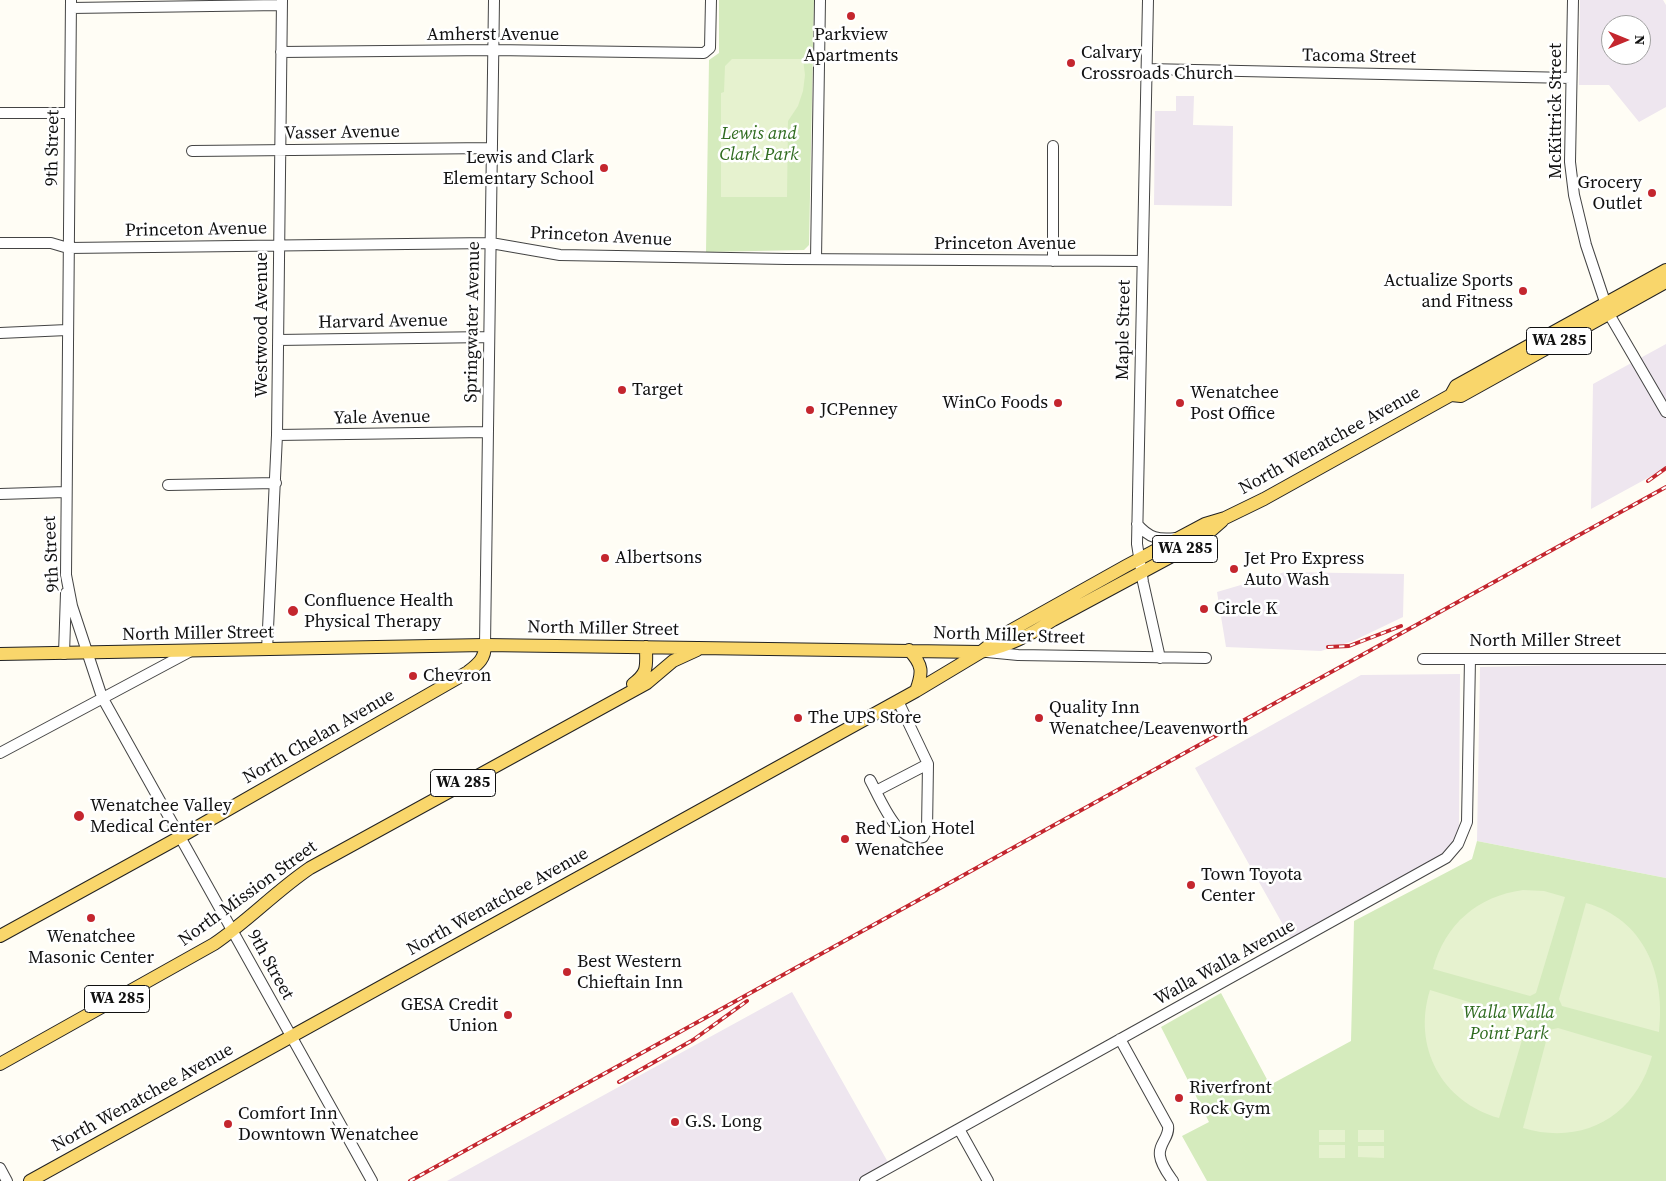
<!DOCTYPE html>
<style>
body{margin:0}
#map{position:relative;width:1666px;height:1181px;overflow:hidden;background:#fffdf5;font-family:"Source Serif 4",serif}
canvas{display:block}
.north{position:absolute;left:1601px;top:15px;width:50px;height:50px;box-sizing:border-box;background:#fff;border:1px solid #a0a0a0;border-radius:50%;rotate:90deg;font-size:14px;font-weight:700;line-height:20px;text-align:center;color:#111}
.north::after{content:'';display:block;margin:auto;width:18px;height:22px;background:#c4262e;clip-path:polygon(50% 0,100% 100%,50% 72%,0 100%)}
</style>
<div id="map">
<canvas width="1666" height="1181"></canvas>
<div class="north">N</div>
</div>
<script>
const ctx = document.querySelector('canvas').getContext('2d');
ctx.lineJoin = 'round';
function fill(path, color) { ctx.fillStyle = color; ctx.fill(path, 'evenodd'); }
function trace(path, color, width, dash) { ctx.strokeStyle = color; ctx.lineWidth = width; ctx.lineCap = dash ? 'butt' : 'round'; ctx.setLineDash(dash || []); ctx.stroke(path); }
function drawText(font, color, halo, rows, align = 'center') {
  ctx.font = font + ' "Source Serif 4",serif'; ctx.lineWidth = 5; ctx.setLineDash([]); ctx.textBaseline = 'middle'; ctx.strokeStyle = halo; ctx.fillStyle = color; for (const [text, x, y, turn = 0] of rows) {
    ctx.save(); ctx.translate(x, y); ctx.rotate((+turn || 0) * Math.PI / 180); ctx.textAlign = isNaN(turn) ? turn : align; if (halo) ctx.strokeText(text, 0, 0); ctx.fillText(text, 0, 0); ctx.restore();
  }
}
const industrial = new Path2D(`
 M1580,0H1663L1666,5V107L1639,122L1609,85H1579ZM1611,25H1641V55H1611Z
 M1176,96H1194L1193,125L1233,126L1232,206L1154,205L1155,111H1176Z
 M1666,344V468L1591,509L1593,384Z
 M1285,572L1404,574L1403,617L1353,641L1321,651L1226,647L1217,592Z
 M1656,663L1666,664V878L1477,841L1480,667Z
 M1460,674L1459,829L1453,851L1291,939L1195,768L1361,675Z
 M792,992L889,1164L857,1181H447Z`);
const green = new Path2D(`
 M719,0H814L809,245L804,250L706,252L709,60L719,53Z
 M1477,841L1666,878V1181H1207L1182,1136L1209,1122L1161,1027L1221,993L1270,1085L1351,1041L1354,921L1472,859Z`);
const pitch = new Path2D(`
 M732,59H803L805,75L803,91L798,106L788,121L787,197H721V93L724,92L725,66Z
 M1523,890L1544,891L1565,897L1536,993L1530,996L1433,969C1445,924 1478,896 1523,890Z
 M1586,903C1644,919 1666,974 1659,1032L1562,1006L1559,999Z
 M1430,990L1524,1019L1527,1023L1499,1118C1442,1102 1412,1047 1430,990Z
 M1558,1028L1652,1056C1636,1116 1583,1146 1523,1128L1549,1030Z
 M1319,1130H1345V1142H1319Z
 M1358,1130H1384V1142H1358Z
 M1319,1145H1345V1158H1319Z
 M1358,1146H1384V1158L1358,1157Z`);
const minor = new Path2D(`
 M71,0L66,575L72,606L102,697L372,1181
 M1148,0L1137,544L1143,582L1160,658
 M1573,0L1570,162L1574,195L1586,245L1609,314L1666,412
 M71,8L281,5
 M281,52L493,50L704,53L710,48L711,0
 M1147,69L1571,78
 M0,113H70
 M1053,146V261
 M192,151L492,148
 M0,243H51L68,248L491,243L560,255L787,259L1142,261
 M816,259L820,0
 M0,333L67,330
 M278,340L488,337
 M277,435L487,432
 M168,485L276,483
 M0,494L66,492
 M1137,524C1149,538 1158,540 1176,538
 M485,645L494,0
 M267,650L277,435L282,0
 M987,652L1018,655L1206,658
 M64,654L66,593
 M1423,659H1666
 M0,753L189,652
 M870,780C880,798 898,846 923,837L927,830L928,764L898,701
 M876,791L928,764
 M1120,1039L1168,1126C1170,1137 1158,1144 1160,1156C1161,1165 1168,1174 1173,1181
 M959,1129L988,1181
 M0,1168L7,1181
 M865,1181L1446,858L1458,844L1467,822L1470,659`);
const major = new Path2D(`
 M1451,395L1461,396L1666,282
 M909,650C923,665 923,672 916,691
 M0,654L485,645L981,652C1009,646 1030,635 1053,620L1198,542L1222,521
 M633,684C649,672 646,666 646,647
 M0,936L180,837L468,672C478,664 485,659 485,645
 M0,1064L214,944C248,921 276,891 310,868L647,683L673,661L697,650
 M30,1181L916,691L981,652L1001,636L1126,566L1205,524L1225,518L1264,499L1451,395L1456,386L1666,270`);
const rail = new Path2D(`
 M1648,481L1666,468
 M1328,647L1349,646L1401,626
 M619,1082L693,1040L747,1001
 M410,1181L1666,487`);
const markers = [
 [851,16,5,"#c4262e"],
 [1071,63,5,"#c4262e"],
 [604,168,5,"#c4262e"],
 [1652,193,5,"#c4262e"],
 [1523,291,5,"#c4262e"],
 [622,390,5,"#c4262e"],
 [1058,403,5,"#c4262e"],
 [1180,403,5,"#c4262e"],
 [810,410,5,"#c4262e"],
 [605,558,5,"#c4262e"],
 [1234,569,5,"#c4262e"],
 [1204,609,5,"#c4262e"],
 [293,611,6,"#c4262e"],
 [413,676,5,"#c4262e"],
 [798,718,5,"#c4262e"],
 [1039,718,5,"#c4262e"],
 [79,816,6,"#c4262e"],
 [845,839,5,"#c4262e"],
 [1191,885,5,"#c4262e"],
 [91,918,5,"#c4262e"],
 [567,972,5,"#c4262e"],
 [508,1015,5,"#c4262e"],
 [1179,1098,5,"#c4262e"],
 [675,1122,5,"#c4262e"],
 [228,1124,5,"#c4262e"]
];
const shields = [
 [1559,341,65],
 [1185,549,65],
 [463,783,65],
 [117,999,65]
];
const shieldNames = [
 ["WA 285",1559,341],
 ["WA 285",1185,549],
 ["WA 285",463,783],
 ["WA 285",117,999]
];
const streetNames = [
 ["Amherst Avenue",493,35],
 ["Tacoma Street",1359,57,1],
 ["McKittrick Street",1556,111,-90],
 ["Vasser Avenue",342,133,-1],
 ["9th Street",53,148,-89],
 ["Princeton Avenue",196,230,-1],
 ["Princeton Avenue",601,237,3],
 ["Princeton Avenue",1005,244],
 ["Harvard Avenue",383,322,-1],
 ["Springwater Avenue",473,322,-89],
 ["Westwood Avenue",262,325,-90],
 ["Maple Street",1124,330,-89],
 ["Yale Avenue",382,418,-1],
 ["North Wenatchee Avenue",1330,441,-29],
 ["9th Street",52,554,-93],
 ["North Miller Street",603,629,1],
 ["North Miller Street",198,634,-1],
 ["North Miller Street",1009,636,2],
 ["North Miller Street",1545,641],
 ["North Chelan Avenue",319,737,-30],
 ["North Mission Street",248,894,-36],
 ["North Wenatchee Avenue",498,902,-29],
 ["Walla Walla Avenue",1225,963,-29],
 ["9th Street",270,965,61],
 ["North Wenatchee Avenue",143,1098,-29]
];
const poiNames = [
 ["Parkview",851,35,"center"],
 ["Apartments",851,56,"center"],
 ["Calvary",1081,53],
 ["Crossroads Church",1081,74],
 ["Lewis and Clark",594,158,"right"],
 ["Elementary School",594,179,"right"],
 ["Grocery",1642,183,"right"],
 ["Outlet",1642,204,"right"],
 ["Actualize Sports",1513,281,"right"],
 ["and Fitness",1513,302,"right"],
 ["Target",632,390],
 ["Wenatchee",1190,393],
 ["Post Office",1190,414],
 ["WinCo Foods",1048,403,"right"],
 ["JCPenney",820,410],
 ["Albertsons",615,558],
 ["Jet Pro Express",1244,559],
 ["Auto Wash",1244,580],
 ["Confluence Health",304,601],
 ["Physical Therapy",304,622],
 ["Circle K",1214,609],
 ["Chevron",423,676],
 ["Quality Inn",1049,708],
 ["Wenatchee/Leavenworth",1049,729],
 ["The UPS Store",808,718],
 ["Wenatchee Valley",90,806],
 ["Medical Center",90,827],
 ["Red Lion Hotel",855,829],
 ["Wenatchee",855,850],
 ["Town Toyota",1201,875],
 ["Center",1201,896],
 ["Wenatchee",91,937,"center"],
 ["Masonic Center",91,958,"center"],
 ["Best Western",577,962],
 ["Chieftain Inn",577,983],
 ["GESA Credit",498,1005,"right"],
 ["Union",498,1026,"right"],
 ["Riverfront",1189,1088],
 ["Rock Gym",1189,1109],
 ["Comfort Inn",238,1114],
 ["Downtown Wenatchee",238,1135],
 ["G.S. Long",685,1122]
];
const parkNames = [
 ["Lewis and",759,134],
 ["Clark Park",759,155],
 ["Walla Walla",1509,1013],
 ["Point Park",1509,1034]
];
fill(industrial, '#eee6ef');
fill(green, '#d5ebbd');
fill(pitch, '#e6f2cf');
trace(minor, '#444', 12);
trace(major, '#222', 14);
trace(minor, '#fff', 10);
trace(major, '#f9d66b', 12);
trace(rail, '#c4262e', 4);
trace(rail, '#fff', 2, [5.5]);
for (const [x, y, r, color] of markers) { const dot = new Path2D(); dot.arc(x, y, r, 0, 2 * Math.PI); ctx.fillStyle = color; ctx.fill(dot); trace(dot, '#fff', 2); }
for (const [x, y, w] of shields) { const box = new Path2D(); box.roundRect(x - w / 2, y - 13.5, w, 27, 4); ctx.fillStyle = '#fff'; ctx.fill(box); trace(box, '#111', 1); }
drawText('bold 16px', '#111', null, shieldNames);
drawText('18px', '#111', '#fff', streetNames);
drawText('18px', '#111', '#fff', poiNames, 'left');
drawText('italic 18px', '#2f6b1f', '#fff', parkNames);
</script>
